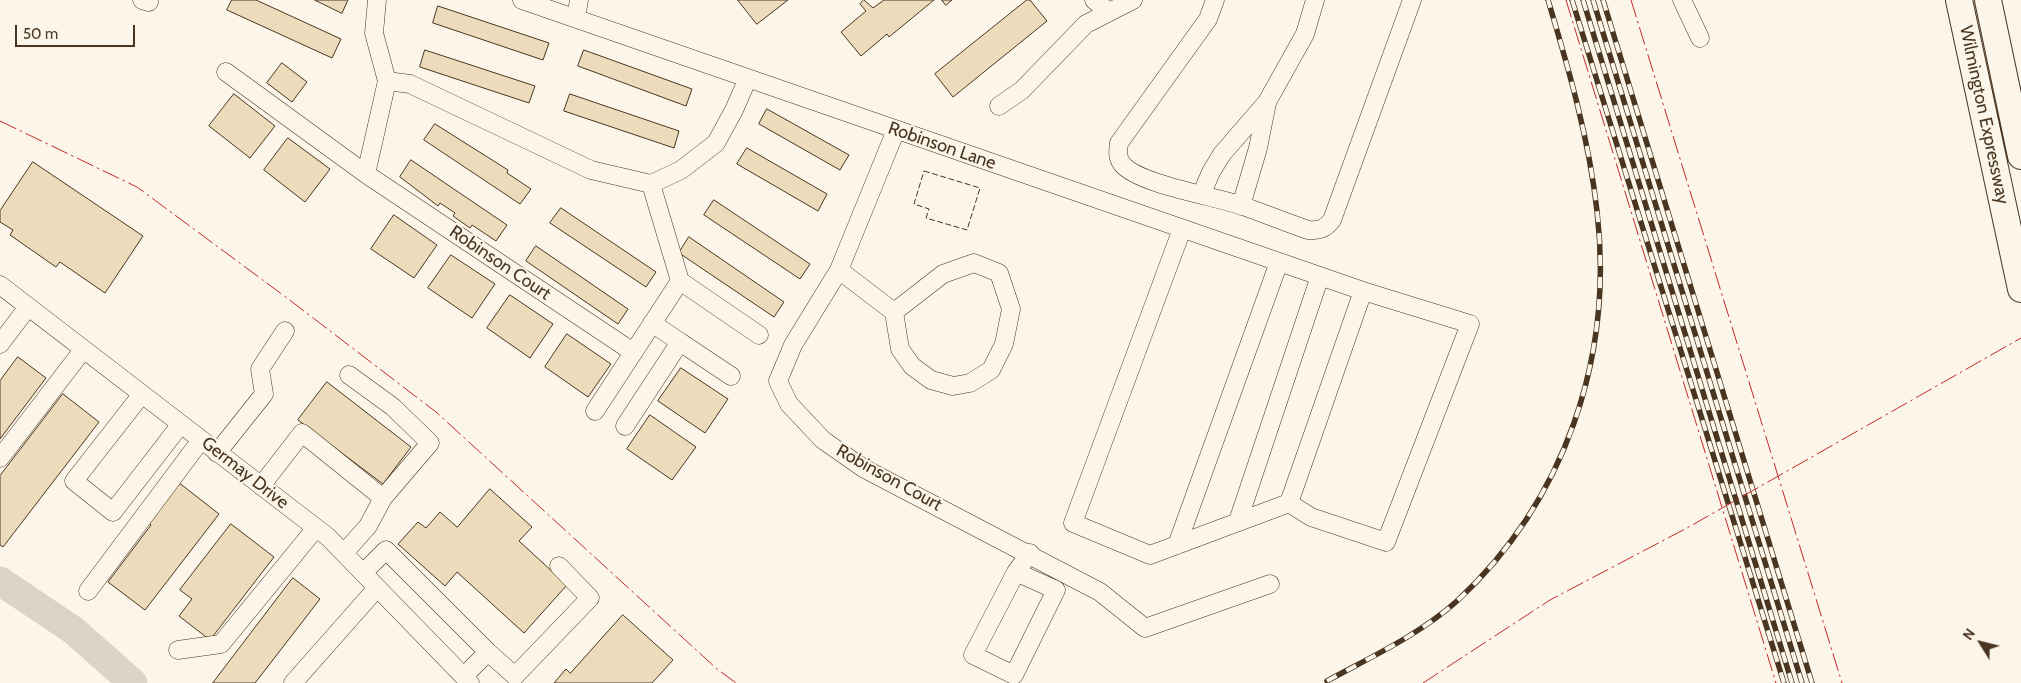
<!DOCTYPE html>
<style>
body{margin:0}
#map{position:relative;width:2021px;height:683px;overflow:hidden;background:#fbf6e9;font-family:Cabin,sans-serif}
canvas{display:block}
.north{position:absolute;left:1956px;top:618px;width:50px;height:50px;-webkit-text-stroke:4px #fbf6e9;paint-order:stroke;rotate:306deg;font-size:14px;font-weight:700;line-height:20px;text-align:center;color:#4a3520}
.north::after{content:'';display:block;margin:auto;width:18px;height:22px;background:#4a3520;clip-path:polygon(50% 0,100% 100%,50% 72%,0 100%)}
.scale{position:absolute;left:15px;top:25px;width:120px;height:22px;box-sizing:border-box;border:2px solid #4a3520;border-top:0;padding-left:6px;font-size:15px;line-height:18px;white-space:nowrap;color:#4a3520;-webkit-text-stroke:4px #fbf6e9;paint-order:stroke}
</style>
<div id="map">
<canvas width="2021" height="683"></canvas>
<div class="north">N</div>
<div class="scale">50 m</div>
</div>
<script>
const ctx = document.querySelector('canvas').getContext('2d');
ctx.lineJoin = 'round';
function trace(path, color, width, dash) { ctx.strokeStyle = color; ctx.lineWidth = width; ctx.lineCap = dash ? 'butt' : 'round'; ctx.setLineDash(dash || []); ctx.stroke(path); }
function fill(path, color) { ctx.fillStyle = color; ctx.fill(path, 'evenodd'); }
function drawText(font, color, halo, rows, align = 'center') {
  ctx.font = font + ' Cabin,sans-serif'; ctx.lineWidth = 4; ctx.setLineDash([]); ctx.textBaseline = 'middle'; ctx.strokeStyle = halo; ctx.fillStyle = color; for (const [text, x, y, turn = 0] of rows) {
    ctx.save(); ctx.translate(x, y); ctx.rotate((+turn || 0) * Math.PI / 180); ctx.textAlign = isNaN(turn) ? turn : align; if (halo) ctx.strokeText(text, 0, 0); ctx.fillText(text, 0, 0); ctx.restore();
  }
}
const river = new Path2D(`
 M0,581L73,630L133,683`);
const building = new Path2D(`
 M232,0H256L341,39L332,58L227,10Z
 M315,0H348L342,13Z
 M738,0H788L757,24Z
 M864,0L873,8L884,0H934L889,37L887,34L861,56L841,32L866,11L860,4Z
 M942,0H952L946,5Z
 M1027,0H1030L1047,21L953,97L935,74Z
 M438,6L549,43L543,60L433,23Z
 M425,50L535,86L529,103L420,67Z
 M584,50L692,89L686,106L578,66Z
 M282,63L307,82L292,102L267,83Z
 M234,94L275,126L250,158L209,126Z
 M570,94L679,131L674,148L564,111Z
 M767,109L849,155L840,170L759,124Z
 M435,124L508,170L507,173L531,189L520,204L424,140Z
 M288,138L330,169L305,202L264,170Z
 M747,148L827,194L818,211L737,164Z
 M411,160L507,225L496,241L472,225L470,228L453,216L455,213L440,203L438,206L400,177Z
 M33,162L143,236L105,293L60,262L56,267L10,235L13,230L0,222V211Z
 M714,200L810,264L800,279L704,215Z
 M561,208L656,272L646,287L550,223Z
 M394,215L437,245L414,278L371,249Z
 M689,237L784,302L774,317L679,253Z
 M536,246L628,309L618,324L526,261Z
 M451,255L495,284L472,318L428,288Z
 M510,295L553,324L530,358L487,328Z
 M567,334L611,364L588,397L545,367Z
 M18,357L46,378L0,439V381Z
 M681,368L728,399L705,433L658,401Z
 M327,382L411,447L383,484L298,420Z
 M63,394L99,422L3,547L0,545V476Z
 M650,415L696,447L672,480L627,449Z
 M178,482L219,514L145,610L108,582L151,525L148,522Z
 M490,489L532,527L519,541L567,585L524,633L457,572L445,586L398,544L418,522L426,528L440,512L457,527Z
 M231,524L274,557L210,640L179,616L192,599L180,590Z
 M293,578L320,599L255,683H213Z
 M623,615L673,660L652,683H554L566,669L570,673Z`);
const minor = new Path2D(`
 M142,0L149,2
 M377,0L374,33L387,81L410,84L591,170L651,184L681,170L716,143L734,110L748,78
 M522,0L1363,291
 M1094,0L1109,12
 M1215,0L1208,19L1119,143C1118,151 1117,157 1122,164C1138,184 1213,196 1240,205C1263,213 1285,222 1308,230C1319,231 1325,229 1332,220L1412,0
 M1682,0L1700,38
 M576,18L579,0
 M226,72L366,174L633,352
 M999,106L1022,90L1086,24L1133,0
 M896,130L839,270L793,345L778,381L789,404L823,440L863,468L1100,592L1145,628L1270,584
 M366,174L387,81
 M651,184L680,281L759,335
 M1202,193L1211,172L1222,154L1267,102L1305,34L1315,0
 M1241,206L1258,148L1267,103
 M1182,229L1073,523L1150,555L1289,503L1311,517L1386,542L1470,324L1363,291L1289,503
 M839,270L894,312L900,349L912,366L931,380L953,386L970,383L991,370L1004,344L1011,309L999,273L974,263L943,274L894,312
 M0,285L328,537L470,683
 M652,323L680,342
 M0,344L28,307
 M142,394L74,481L113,512L181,424
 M595,411L680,281
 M625,426L680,342L731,376
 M217,453L264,394L260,369L285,331
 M0,458L83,350
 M261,486L302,433L383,498
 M1238,521L1320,276
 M1177,545L1279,262
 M344,553L368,526L383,498L430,443L393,407L349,375
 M1016,572L973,655L1014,675L1056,590L1016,572L1030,553
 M363,573L386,550L488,652
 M88,591L201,440
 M178,650L221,644L316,528
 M464,676L488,652L515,676L590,598L559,566
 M293,683L377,588`);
const highway = new Path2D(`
 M1959,0L2021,289
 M1988,0L2021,156`);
const rail = new Path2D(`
 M1572,0L1784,683
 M1583,0L1792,683
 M1593,0L1802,683
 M1603,0L1812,683
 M1327,681C1371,657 1419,635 1457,601C1565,501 1614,357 1597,211C1589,139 1569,70 1548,0`);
const fence = new Path2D(`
 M924,171L980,188L967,230L926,218L929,209L914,204Z`);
const power = new Path2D(`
 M1566,0L1776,683
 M1631,0L1842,683
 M0,121L137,187L287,298L436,412L717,669L736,683
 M1423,683L1550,600L1687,528L2021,338`);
const streetNames = [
 ["Wilmington Expressway",1984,115,78],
 ["Robinson Lane",942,146,19],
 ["Robinson Court",500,263,34],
 ["Germay Drive",245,473,38],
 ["Robinson Court",889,478,29]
];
trace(river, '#dcd4c6', 29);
fill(building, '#ecdcbc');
trace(building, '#4a3520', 1);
trace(minor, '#4a3520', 19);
trace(highway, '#4a3520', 28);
trace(minor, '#fbf6e9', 18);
trace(highway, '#fbf6e9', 26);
trace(rail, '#4a3520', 5.5);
trace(rail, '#fbf6e9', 4, [11]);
trace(fence, '#4a3520', 1, [6, 2.5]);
trace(power, '#c62828', 1, [18, 4, 2.5, 4]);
drawText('18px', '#4a3520', '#fbf6e9', streetNames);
</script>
